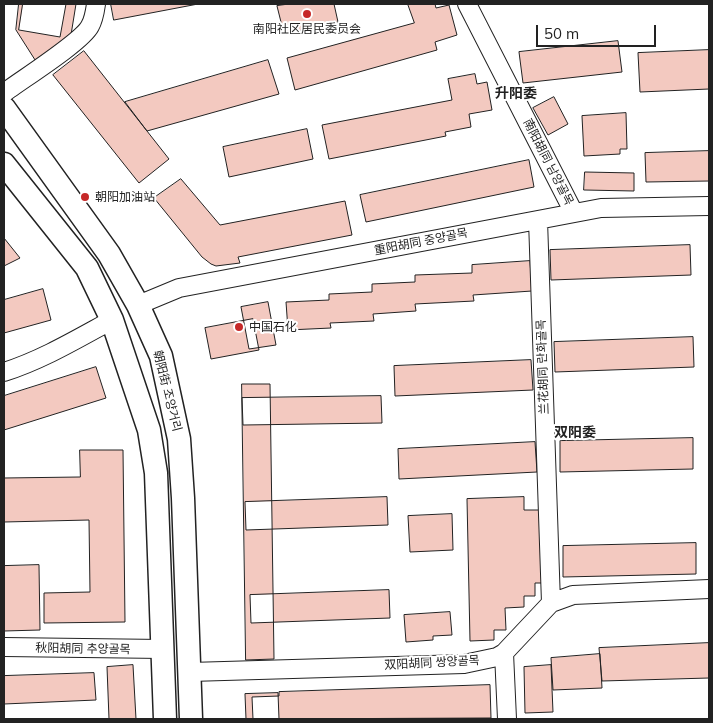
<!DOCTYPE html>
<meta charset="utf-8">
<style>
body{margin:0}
#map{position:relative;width:713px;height:723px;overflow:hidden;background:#fff;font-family:Mulish,sans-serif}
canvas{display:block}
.frame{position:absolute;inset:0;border:5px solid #222;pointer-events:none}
.scale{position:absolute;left:536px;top:25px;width:120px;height:22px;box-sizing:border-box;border:2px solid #222;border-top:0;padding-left:6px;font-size:15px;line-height:18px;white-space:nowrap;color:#222;-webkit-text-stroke:4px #fff;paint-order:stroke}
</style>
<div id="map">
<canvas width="713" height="723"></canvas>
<div class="frame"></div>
<div class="scale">50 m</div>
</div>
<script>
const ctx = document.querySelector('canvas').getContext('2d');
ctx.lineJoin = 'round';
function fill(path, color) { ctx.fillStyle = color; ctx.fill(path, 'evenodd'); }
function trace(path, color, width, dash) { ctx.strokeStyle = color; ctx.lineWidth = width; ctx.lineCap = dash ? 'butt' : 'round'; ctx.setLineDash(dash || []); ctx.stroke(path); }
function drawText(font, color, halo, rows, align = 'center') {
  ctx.font = font + ' Mulish,"Noto Sans SC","Noto Sans KR",sans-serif'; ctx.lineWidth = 4; ctx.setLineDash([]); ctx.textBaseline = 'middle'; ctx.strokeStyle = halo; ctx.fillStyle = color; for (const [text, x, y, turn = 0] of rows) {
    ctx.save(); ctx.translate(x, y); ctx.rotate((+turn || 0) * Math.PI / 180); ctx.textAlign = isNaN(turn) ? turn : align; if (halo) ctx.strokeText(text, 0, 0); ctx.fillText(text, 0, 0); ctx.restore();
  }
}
const building = new Path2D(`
 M19,4H76L70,41L37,63L16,30Z
 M23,4H66L60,37L19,30Z
 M111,4H198L114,20Z
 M289,4H334L338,22L284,34L277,6Z
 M408,4H435L436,8L449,5L457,35L435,42L437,50L295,90L287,58L414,23Z
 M618,41L622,72L523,83L519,52Z
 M709,50V89L640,92L638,53Z
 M84,51L169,159L139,183L53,75Z
 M268,60L279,94L147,131L125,102Z
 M475,74L477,84L487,82L492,110L469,114L471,127L445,132L446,136L329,159L322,125L452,100L448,79Z
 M554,97L568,124L548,135L533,108Z
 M626,113L627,149H620V154L584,156L582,116Z
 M307,129L313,159L229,177L223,147Z
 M709,151V181L646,182L645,153Z
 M529,160L534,187L366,222L360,195Z
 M585,172L634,173V191L584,190Z
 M181,179L220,225L345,201L352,235L238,257L240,263L216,266L211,264L202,257L154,198Z
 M4,238L20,258L4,266Z
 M690,245L691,275L551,280L550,250Z
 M530,261L532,291L473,295L474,301L415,304L416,311L373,314L374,321L330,323L331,328L288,330L286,302L329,300V294L372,292V284L415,282V275L472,273V265Z
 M43,289L51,320L4,333V300Z
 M268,302L276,345L249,349L241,307Z
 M253,319L259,350L211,359L205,328Z
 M693,337L694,367L555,372L554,342Z
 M531,360L533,390L395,396L394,366Z
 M96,367L106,398L4,430V396Z
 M242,384H270L274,659L246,660Z
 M381,396L382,423L243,425L242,398Z
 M693,438V469L560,472V441Z
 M535,442L537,472L399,479L398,449Z
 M80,450H123L125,622L44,623V593L90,592L89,520L4,522V478L80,477Z
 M387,497L388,525L246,530L245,502Z
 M524,497V510H545L546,583H535V596H524V607L505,608L506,630H494V640L470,641L467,499Z
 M452,514L453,550L410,552L408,516Z
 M696,543V574L563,577V546Z
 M39,565L40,630L4,631V566Z
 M389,590L390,618L251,623L250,595Z
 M450,612L452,635L433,636V640L406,642L404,615Z
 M709,643V678L602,681L599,648Z
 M600,654L602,688L553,690L551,658Z
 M133,665L136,719H109L107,667Z
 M551,665L553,712L525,713L524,667Z
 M94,673L96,700L4,704V676Z
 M490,685L491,718L253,719L252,697L279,696V692Z
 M278,693L279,719H246L245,694Z`);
const minor = new Path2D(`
 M467,4L574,213
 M4,93C21,80 82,42 90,26C94,19 95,11 96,4
 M538,220L551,603
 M138,305L179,288L601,208L709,206
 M4,372C42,360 77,339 112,320
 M4,647L163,649
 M504,653L507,719
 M190,672L464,664L497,657L504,653L551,603L573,595L709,589`);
const major = new Path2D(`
 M4,108L109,254L138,305L161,356L179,439L183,498L191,719
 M4,164L87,268L112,320L149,430L156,473L165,719`);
const markers = [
 [307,14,5,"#c62828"],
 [85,197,5,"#c62828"],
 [239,327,5,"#c62828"]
];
const poiNames = [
 ["南阳社区居民委员会",307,29,"center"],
 ["朝阳加油站",95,197],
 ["中国石化",249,327]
];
const streetNames = [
 ["南阳胡同 남양골목",548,162,63],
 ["重阳胡同 중양골목",421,242,-11],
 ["兰花胡同 란화골목",543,367,-92],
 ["朝阳街 조양거리",167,391,76],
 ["秋阳胡同 추양골목",83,649,1],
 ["双阳胡同 쌍양골목",432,663,-3]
];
const neighbourhoodNames = [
 ["升阳委",516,94],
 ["双阳委",575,433]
];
fill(building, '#f3c9c0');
trace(building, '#222', 1);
trace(minor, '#222', 20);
trace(major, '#222', 25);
trace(minor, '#fff', 18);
trace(major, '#fff', 22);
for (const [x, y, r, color] of markers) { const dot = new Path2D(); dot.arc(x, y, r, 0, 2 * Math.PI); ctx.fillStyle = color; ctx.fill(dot); trace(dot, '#fff', 2); }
drawText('12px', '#222', '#fff', poiNames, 'left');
drawText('12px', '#222', '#fff', streetNames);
drawText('bold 14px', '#222', '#fff', neighbourhoodNames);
</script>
